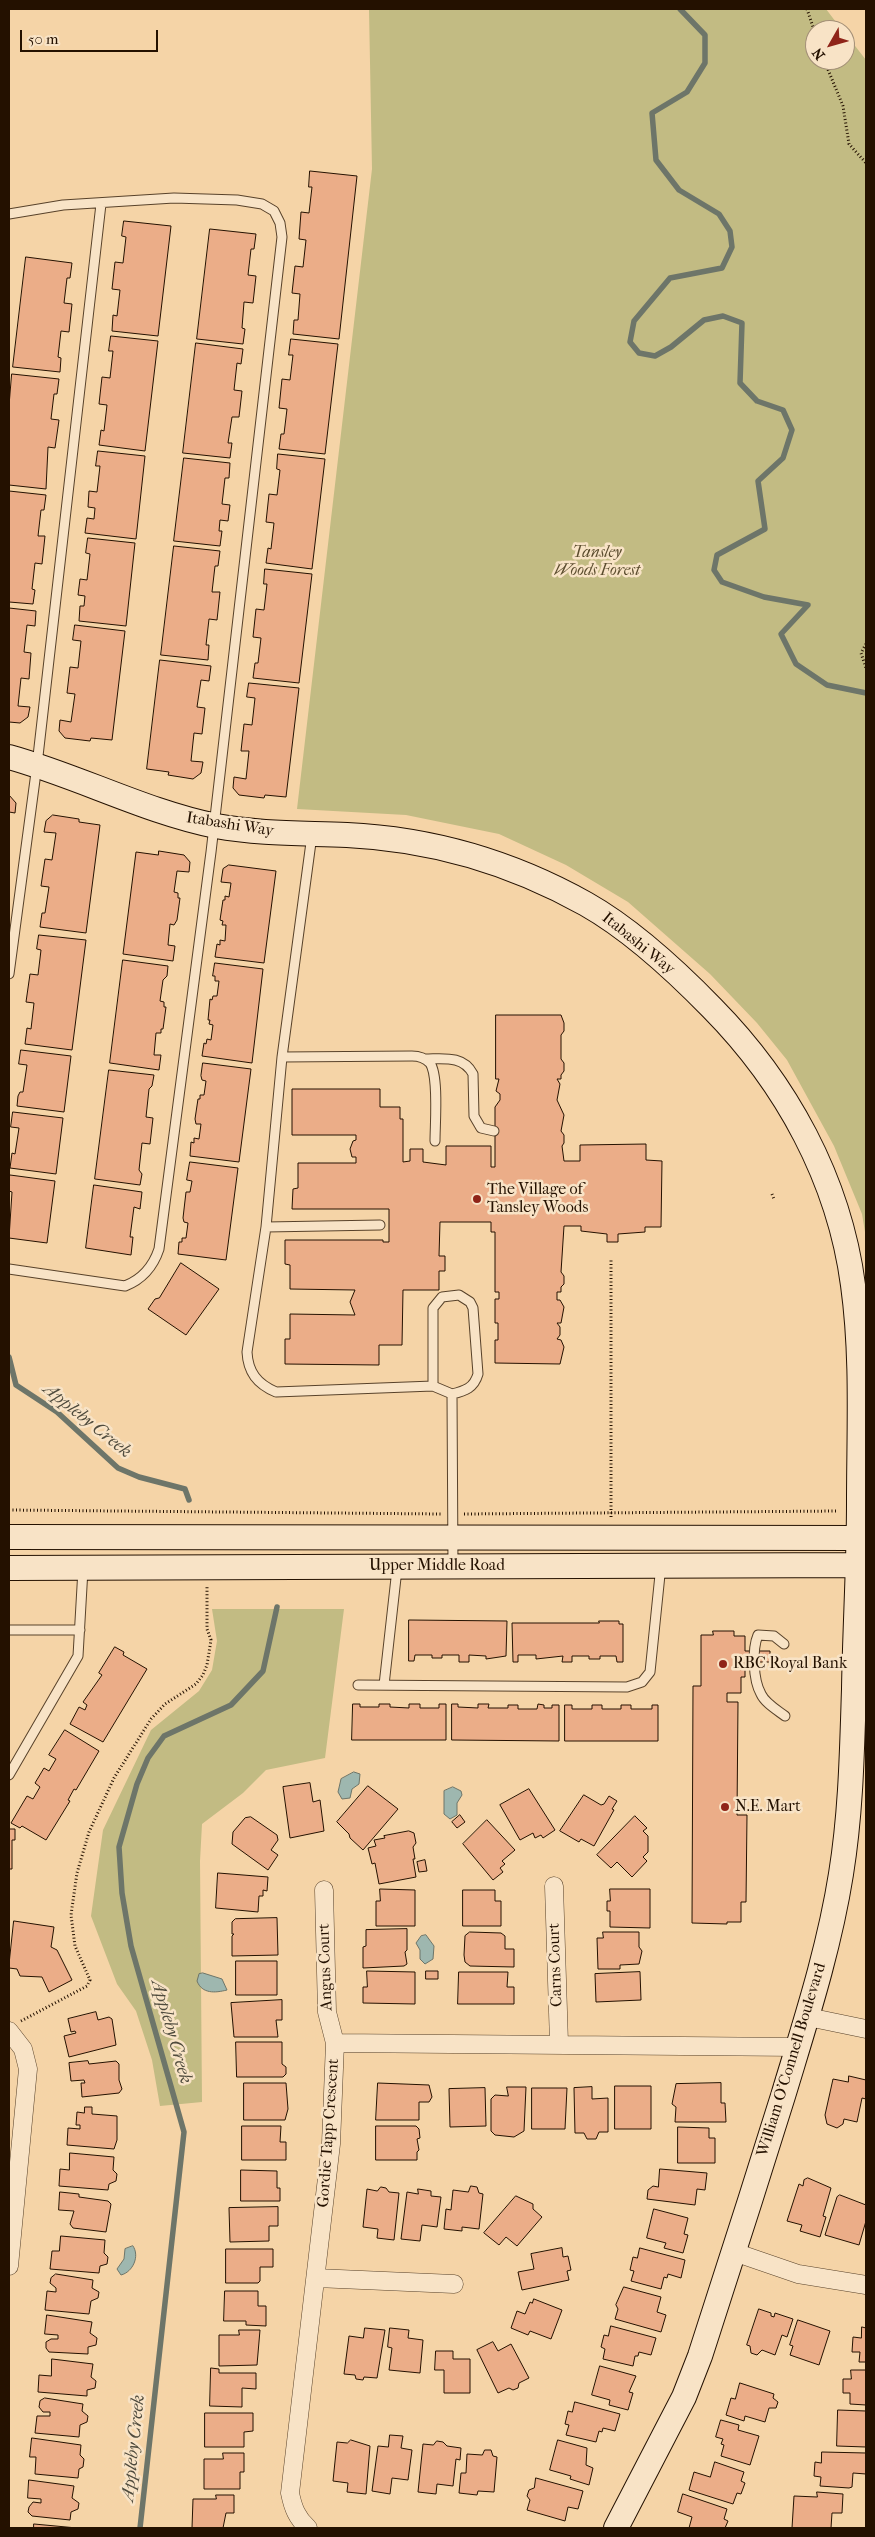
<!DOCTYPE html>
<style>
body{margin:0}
#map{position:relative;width:875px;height:2537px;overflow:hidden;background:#f5d4a7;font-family:"IM FELL French Canon",serif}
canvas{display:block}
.frame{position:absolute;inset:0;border:10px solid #241100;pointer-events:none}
.north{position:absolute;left:805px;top:20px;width:50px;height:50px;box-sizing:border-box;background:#f8e3c6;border:1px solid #a38f77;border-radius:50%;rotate:232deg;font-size:14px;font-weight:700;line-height:20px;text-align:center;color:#241100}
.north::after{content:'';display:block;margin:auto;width:18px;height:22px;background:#8f2418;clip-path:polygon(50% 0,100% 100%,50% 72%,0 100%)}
.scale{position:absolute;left:20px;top:30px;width:138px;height:22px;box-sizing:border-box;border:2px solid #241100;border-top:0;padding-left:6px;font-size:15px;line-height:18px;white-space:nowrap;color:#241100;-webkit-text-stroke:4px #f8e3c6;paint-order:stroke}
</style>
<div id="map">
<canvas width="875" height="2537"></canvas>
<div class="frame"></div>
<div class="north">N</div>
<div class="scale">50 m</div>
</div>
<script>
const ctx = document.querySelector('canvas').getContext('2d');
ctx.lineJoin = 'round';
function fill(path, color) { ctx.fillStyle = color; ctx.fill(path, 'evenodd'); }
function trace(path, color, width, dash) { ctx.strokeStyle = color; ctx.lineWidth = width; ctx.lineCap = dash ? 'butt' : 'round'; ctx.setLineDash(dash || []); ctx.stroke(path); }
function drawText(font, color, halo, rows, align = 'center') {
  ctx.font = font + ' "IM FELL French Canon",serif'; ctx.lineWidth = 5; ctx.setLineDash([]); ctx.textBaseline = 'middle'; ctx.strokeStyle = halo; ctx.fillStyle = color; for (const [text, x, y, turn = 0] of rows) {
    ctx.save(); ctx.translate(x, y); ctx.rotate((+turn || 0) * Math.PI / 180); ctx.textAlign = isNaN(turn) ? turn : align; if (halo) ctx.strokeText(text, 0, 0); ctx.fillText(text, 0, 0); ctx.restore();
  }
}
const green = new Path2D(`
 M369,9H826L842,30H815V60H845V33L866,60V1238L862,1214L834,1146L787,1060L757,1023L710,974L628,902L566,865L499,834L406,815L297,809L372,169Z
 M212,1609H344L325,1758L266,1770L243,1793L202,1824L200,1861L202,2102L160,2106L152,2060L136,2011L117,1984L91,1916L103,1830L151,1730L199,1691L212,1670L217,1641Z`);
const water = new Path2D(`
 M354,1772L360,1774L359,1784L352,1789L350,1798L342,1799L338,1792L341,1779Z
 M453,1787L461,1791L462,1795L457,1803V1815L450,1819L444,1814V1791Z
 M426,1935L434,1946L433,1959L425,1964L420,1959V1950L416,1943L421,1936Z
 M203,1973L222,1979L227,1990C215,1993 202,1994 197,1981L199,1974Z
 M133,2246C140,2256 133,2272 121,2275L117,2269L124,2259L125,2249Z`);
const stream = new Path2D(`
 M680,9L705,35V63L687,92L652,113L656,160L679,190L719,214L730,231L732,247L722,268L670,278L634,321L630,342L639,353L655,356L671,347L704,320L723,316L742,323L740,383L757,401L783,410L792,430L783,458L758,481L765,529L717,555L714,570L722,582L764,597L808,605L781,634L796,664L827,685L866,693
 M9,1357L16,1385L57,1412L118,1468L139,1477L185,1489L189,1500
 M140,2528L184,2132L131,1946L122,1893L119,1847L137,1784L148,1758L164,1736L231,1705L263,1671L277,1607`);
const building = new Path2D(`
 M310,171L357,176L339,339L293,334L294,320H298L300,294L292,293L295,266L303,267L306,240L299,239L301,212L309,213L312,187H309Z
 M124,221L171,226L158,336L112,331L113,315L117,316L120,290L112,289L115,262L123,263L126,237L122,236Z
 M210,229L256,234L254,249H251L248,275L256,276L253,303L244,302L242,328L245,329L243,344L197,339Z
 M26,257L72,263L70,278H67L64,303L72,304L69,332L61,331L58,357L61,358L60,372L13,367Z
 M111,336L158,341L145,451L99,445L101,430L104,431L107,405L99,404L102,377L110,378L113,351H109Z
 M291,339L338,344L325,454L279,449L281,434H284L287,409L279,408L282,379L290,380L293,355H289Z
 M196,343L243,349L241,364L237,363L234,390L242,391L239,417H232L228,443H232L230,458L183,453Z
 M12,374L59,379L57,394H54L51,419L59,420L55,448L48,447L46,489L9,485V406Z
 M98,451L145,456L136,539L85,533L87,518L94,519L95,508L88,507L89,491L97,492L100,466H96Z
 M278,454L325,459L312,569L266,563L268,548L271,549L274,523L266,522L269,494L277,495L280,470L277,469Z
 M184,458L230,463L229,478H225L222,504L230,505L228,521L220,520L219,531H222L220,546L174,541Z
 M9,491L46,495L44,510H41L38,536H45L42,564L35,563L32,589L35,590L33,604L9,602Z
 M88,538L135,543L126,626L79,621L80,606H84L85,596L78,595L80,579L87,580L90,554L86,553Z
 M174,546L220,551L218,566H215L212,592H220L217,620L209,619L206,645H209L208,660L161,655Z
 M265,569L312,574L299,683L253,678L255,663H258L261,638L253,637L256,609L264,610L267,584H264Z
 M9,608L36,611L35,626L27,625L24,652L31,653L29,679L21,678L18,706L30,707L28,717L20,723L9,722Z
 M75,625L125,631L112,740L91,738L90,741L65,738L59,731L60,720L71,722L75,694L67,693L70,667L78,668L81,641L73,640Z
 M160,660L211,666L209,681L201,680L197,707L205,708L202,734L194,733L191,761L203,762L201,773L193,779L168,775L169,772L147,769Z
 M249,683L299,688L286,797L265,795L264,798L239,795L233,788L234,777L246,779L249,751H241L244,724L252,725L255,698L247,697Z
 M9,795L16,803L15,813L9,812Z
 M53,815L79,819V822L100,825L86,933L40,927L42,913H45L49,887L41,886L45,859L52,860L56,833L44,832L46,821Z
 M159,851L184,855L190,862L189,872L177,871L174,892L178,893V898H180L177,920L174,925L170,924L168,945L175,946L173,961L123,954L136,852L158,855Z
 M229,865L276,871L264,963L215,957L217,944L220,945V940L225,941L226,925H222L223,921L220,920L223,900H225V896L229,897L231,883L221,882L223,869Z
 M39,935L86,940L72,1050L25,1044L27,1028L31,1029L34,1003L26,1002L30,974L38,975L41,950L37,949Z
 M123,960L168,966L167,976L163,980L160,1001L164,1002V1007H166L163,1029H161V1033H156L154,1055H161L159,1070L110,1063Z
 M215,963L263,969L252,1063L202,1056L204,1043L206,1044L207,1039L211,1040L213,1025L209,1024L210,1020H208L210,999L212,1000L213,996H217L219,981H215V976H213Z
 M496,1015H561L564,1023V1031L561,1035V1059L564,1063V1071L561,1075V1079H557L560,1084L557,1100L564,1115L561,1131L564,1135V1143L562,1146L564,1161H580V1145L646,1144V1160L662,1161L661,1227H645V1232L618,1234V1242H607V1234L581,1231V1226H564L561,1272L564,1276V1284L561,1287V1292H557V1300H560L564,1307L561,1323H557L560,1327V1335L557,1339L561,1340L564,1347L560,1364L495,1363V1340H498V1323H495V1299H499V1292H495V1232H491V1222H440L439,1256H445V1271H439V1290H403L402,1345H379V1365L285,1364V1339H290V1314L355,1315L350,1302L355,1290L290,1289V1265L285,1264V1240H383V1242H389V1209H292L293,1189L298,1188V1163H356V1157H352L350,1149L353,1141L356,1140V1135H292V1089H380V1107H400V1119H403V1162L410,1161V1149H423V1162L446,1165V1146H491V1167H495V1107L500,1100V1094L496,1091L499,1079H496Z
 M21,1050L71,1056L64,1112L17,1106L18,1096L20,1092H23L27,1065L19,1064Z
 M203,1063L251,1069L239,1162L190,1156L191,1142L194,1143V1138L199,1139L201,1124H196L195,1119L198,1099H200V1095H204L206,1081L202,1080L201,1076Z
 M109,1070L154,1075L152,1086L149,1089L146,1117L153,1118L150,1144L142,1143L139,1170L142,1174L140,1185L95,1179Z
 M13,1112L63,1118L56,1174L10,1168L12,1153L15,1154L19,1128L11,1127Z
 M190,1162L238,1168L226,1260L178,1254L179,1242H182V1238H186L188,1223L184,1222L183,1218L186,1192H190L192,1181L187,1180Z
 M10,1175L55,1181L47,1243L9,1238L12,1192L9,1191Z
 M94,1185L142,1192L140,1209L134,1207L130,1237H133L131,1255L86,1248Z
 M181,1263L219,1289L186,1335L148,1309L155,1299L159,1298Z
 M409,1620L507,1621L506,1656L486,1659V1656L469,1655V1662H459V1655H442V1658H432V1655H415L414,1661H409Z
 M599,1621H619V1624H623V1662H617L616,1656H600V1659H589V1656H572V1662H562L563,1656L536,1659V1655H518V1662H513L512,1623H599Z
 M713,1631H734V1636H745V1651H770V1662H745V1677H741V1693H727V1702H738L737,1815H747L746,1902H741V1922H727V1924L692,1923L693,1686H701V1635H713Z
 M115,1647L124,1652L123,1655L147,1669L103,1742L70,1724L79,1707L85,1710L87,1705L83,1702L102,1675L99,1673Z
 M353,1704H360V1707H379V1704H390V1707L409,1708V1704H420V1708H439V1704H446V1740H352Z
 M452,1704H458V1707L478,1708V1704H489L488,1708H508V1705H518V1709H537L538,1704L544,1705V1708H552V1705H559V1741L452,1740Z
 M565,1705H572V1709H592V1705H602V1709H621V1705H631V1709H652V1705H658V1741H565Z
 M65,1730L99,1751L76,1790L74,1789L68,1800L70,1801L46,1840L22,1826L20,1828L11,1823L27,1796L33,1799L40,1787L35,1783L44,1768L49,1771L56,1759L49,1755Z
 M310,1783L313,1802L320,1800L324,1831L290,1838L283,1787Z
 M368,1786L398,1809L363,1850L350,1838L349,1834L337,1822Z
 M529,1789L555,1830L543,1838L541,1835L535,1838L533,1833L520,1840L500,1805Z
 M584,1795L601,1805L604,1804L609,1796L617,1801L612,1809L614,1810L594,1846L581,1839L579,1842L560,1831Z
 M460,1815L465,1822L457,1828L452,1822Z
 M635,1816L647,1828L643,1831L648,1836V1852L643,1857L647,1861L632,1877L617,1862L611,1868L597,1855Z
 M251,1817L277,1835L278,1840L271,1850L278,1855L268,1870L232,1844L233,1832L245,1818Z
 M487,1820L515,1850L502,1861L505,1864L500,1868L503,1872L493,1880L463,1844Z
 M9,1829H15V1840H12V1869H9Z
 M409,1831L414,1833L416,1843L413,1847L415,1859H413L416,1877L379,1884L375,1863L372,1864L368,1848L376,1846L374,1840L385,1838L384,1836Z
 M425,1860L427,1871L419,1872L417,1862Z
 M218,1873L268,1877L267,1891L263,1890V1896H259L258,1912L216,1908Z
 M380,1889L415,1890V1926H376V1901H380Z
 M610,1889H650V1928L610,1927V1911H607V1901H610Z
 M463,1890H495V1901H501V1926H463Z
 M277,1918L278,1955L232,1956V1936L234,1934H232V1922L235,1919Z
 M14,1921L54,1927L51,1947L57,1950L72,1980L49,1992L42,1977L20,1976L17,1969L9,1968Z
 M407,1929V1950L405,1952L407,1964L404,1966L363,1968V1947L366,1946V1930Z
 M470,1932L501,1933L505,1936V1949H514V1967L470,1966L465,1962L464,1955L465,1936Z
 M603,1932H639V1947L642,1951L639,1964L620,1965V1969H598L597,1938H603Z
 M236,1961H277V1995H236Z
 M367,1971L415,1972V2004L363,2003V1987H367Z
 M426,1971H438V1979H426Z
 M459,1972H508L507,1987H514V2004H458Z
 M640,1972L641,2000L596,2002L595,1974Z
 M282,2000V2020H276L278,2037H234L231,2003Z
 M96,2012L98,2020L109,2017L112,2019L116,2045L69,2057L64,2036L76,2033L75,2031L71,2032L68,2019Z
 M236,2042H282V2064L286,2067V2074L283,2077H237Z
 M88,2061L89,2064L116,2061L119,2064V2080L122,2089L119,2093L82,2097L81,2083H85L84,2080L71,2081L69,2063Z
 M849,2076L866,2080V2099L862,2098L857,2122L844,2119L843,2124L837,2128L827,2124L825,2115L833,2079L848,2082Z
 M244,2083H286L288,2109L285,2120H244Z
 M378,2083L429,2085L432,2097L429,2102H419V2120H376Z
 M721,2083V2103H725L726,2122H675L676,2107L672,2104L676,2084Z
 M615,2086H651V2129H615Z
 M507,2087H526L524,2131L514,2137L495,2135L491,2131V2099L495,2095L508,2096Z
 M592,2087V2099L608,2098V2132H599L596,2139H587L584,2133H575L574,2088Z
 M485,2088L486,2126L450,2127L449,2089Z
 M532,2088H567L565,2129H532Z
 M85,2107H92V2114L117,2116V2140L114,2149L67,2145L68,2128L80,2129V2125H76L77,2112L84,2113Z
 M242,2126H281L280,2142H286V2160H242Z
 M376,2126H416L419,2129L420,2138L417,2139L419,2150L417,2152V2160H376Z
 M678,2127L709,2128V2138H715V2163H678Z
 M70,2153L114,2157L113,2170L117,2174L116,2181L109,2184L108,2190L59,2186L60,2169L69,2170Z
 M660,2169L707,2173L705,2190L697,2189L695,2205L647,2199L648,2190L653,2186L658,2187Z
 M241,2170L277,2171V2188H280V2201H241Z
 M808,2178L831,2188L823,2216L826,2217L820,2237L800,2231L802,2225L787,2221L799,2184L803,2186L804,2180Z
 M471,2186L477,2187L479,2193L483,2194L479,2229L462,2227V2231L444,2229L446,2209L451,2210L453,2190L468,2192Z
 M381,2187L386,2188L389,2192L399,2193L394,2240L377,2238L378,2229L363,2227L367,2189L377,2191Z
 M418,2189L431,2191V2196L441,2197L437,2227L422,2225L420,2241L401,2239L407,2192L418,2194Z
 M60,2192L79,2194V2197L108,2201L111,2204L106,2232L73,2228L70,2224L74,2211L59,2210Z
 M840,2195L866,2205V2221L859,2245L825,2235L837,2197Z
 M516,2196L533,2204V2209L542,2217L517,2246L506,2237L499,2245L484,2233Z
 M278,2207V2226H269V2241L230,2242L229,2208Z
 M654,2209L688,2218L684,2234L688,2235L683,2253L664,2248L666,2243L647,2238Z
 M61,2236L105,2240L104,2253L108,2257L107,2264L100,2266L99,2273L50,2269L52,2251H59Z
 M562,2248L563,2257L568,2256L571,2270L567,2271L569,2280L522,2290L518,2272L534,2269L531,2254Z
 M640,2248L685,2260L681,2278L668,2274L667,2278L664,2277L661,2289L631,2281L634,2271L630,2270L633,2257L637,2258Z
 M226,2249H273V2267H260V2281L258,2283H226Z
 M56,2274L93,2280L92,2288L99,2292L98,2298L91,2301L89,2314L45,2310L47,2291L56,2292V2288L50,2283L51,2278Z
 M624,2287L661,2297L657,2312L666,2315L661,2332L615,2319L618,2309L616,2305Z
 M225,2291H258V2306H266V2326L246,2325V2321H224Z
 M534,2299L562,2310L551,2339L530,2331L528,2335L511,2328L517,2311L525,2314L530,2302L532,2303Z
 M759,2309L771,2313V2316L774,2317L775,2313L793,2319L787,2337L782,2335L775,2355L762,2350L757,2355L751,2353L750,2346L747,2345Z
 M47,2315L92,2322L90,2333L97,2338L96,2345L88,2347V2354L49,2352L46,2348V2342L51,2339H58V2335L45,2334Z
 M798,2320L830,2331L819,2365L790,2355L793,2346L790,2345Z
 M611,2326L656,2338L651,2355L639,2352L638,2356H635L633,2366L603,2359L605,2349L601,2347L604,2335L608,2336Z
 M862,2327L866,2328V2362H859L860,2352H852L853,2337L861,2338Z
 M365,2328L385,2330L377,2378L364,2377L363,2380L356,2379L355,2375L344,2374L349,2336L363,2338Z
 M390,2328L409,2330L408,2338L423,2340L420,2373L389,2370L392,2348L388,2347Z
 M239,2330H260L257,2365L219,2366V2335H239Z
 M493,2342L498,2351L511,2344L529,2378L519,2383L518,2388L513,2390L509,2388L498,2393L477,2350Z
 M436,2351H453V2359H470V2393H444V2370H435Z
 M52,2359L93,2364L91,2377L96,2381L95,2388L87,2390V2396L38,2392L39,2375L51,2376Z
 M600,2366L636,2376L629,2392L633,2393L628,2410L609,2405L610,2400L592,2395Z
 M211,2368L219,2369V2373H256V2389L242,2388V2407L210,2406Z
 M851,2370H866V2405L850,2404V2393H843V2379H851Z
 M740,2383L774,2394L773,2398L778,2402L776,2408H769L765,2422L745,2416L744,2421L726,2415L731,2398L735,2399Z
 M45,2398L83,2404L82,2411L88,2416L87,2422L80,2425L79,2437L35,2433L37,2416H50V2412H43L39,2407L40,2401Z
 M575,2402L620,2414L615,2431L603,2428L602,2432L599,2431L596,2442L566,2435L569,2425L565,2424L568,2411L572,2412Z
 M838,2410L866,2411V2447L837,2446Z
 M205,2413H253V2431L244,2432V2447H205Z
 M721,2420L739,2425L738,2430L759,2436L750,2465L721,2456L724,2445L721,2444L723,2439L716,2437Z
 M390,2435L403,2436L401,2448L412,2450L408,2480L392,2478L390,2494L372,2491L378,2446L388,2447Z
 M32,2438L81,2445L80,2455L84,2459L83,2467L79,2469L78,2478L35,2474L36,2457H30Z
 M351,2440L370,2446L366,2494L347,2492L348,2483L333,2481L337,2442L347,2443Z
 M558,2440L587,2448L586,2465L593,2468L589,2485L570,2479L571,2476L550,2470Z
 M437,2441L443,2442L447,2446L461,2448L460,2460L456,2459L453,2486L437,2484L436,2494L418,2492L423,2444L433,2445Z
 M485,2450H491L493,2456L497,2457L494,2492L478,2491L477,2495L459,2493L461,2473H466L467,2454L482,2455Z
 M822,2452L866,2453V2474L853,2473L852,2487L849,2488L820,2486L821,2477L814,2476L815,2462L821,2463Z
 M223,2453H244V2472H240V2489H204V2459H223Z
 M715,2462L744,2472L741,2481L745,2483L741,2494L737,2493L733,2504L689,2490L694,2472L710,2477Z
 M536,2478L583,2491L578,2509L568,2507L565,2521L527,2510L530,2500L527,2496L529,2490L534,2488Z
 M29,2480L74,2486L72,2498L79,2503L78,2509L71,2512L70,2520L32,2516L28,2512L29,2507L33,2502L41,2503V2499L28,2498Z
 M817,2492L843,2494L842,2513H832L831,2528H792L794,2496L817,2497Z
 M683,2494L727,2509L724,2519L728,2521L725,2528H689L692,2517L678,2512Z
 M216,2495H234V2513H226L223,2528H192L193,2499H216Z
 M34,2524L77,2528H34Z`);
const path = new Path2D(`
 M807,9L815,33
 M824,60L843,106L849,144L866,163
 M866,644L861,653L866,668
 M772,1194L774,1199
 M9,1510L441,1514
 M464,1514L838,1511
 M611,1517V1259
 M21,2021L87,1986L90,1980L75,1946L71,1915L77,1873L89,1832L114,1778L151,1719L165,1704L196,1684L203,1675L207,1665L211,1640L207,1629V1587`);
const lane = new Path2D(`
 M9,214L63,205L174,198L237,200L262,204L274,211L280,223L282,237L211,852L159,1249C153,1267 143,1279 125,1286L9,1269
 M9,974L37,765L101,204
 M282,1057L312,835
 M425,1059C443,1059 463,1055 473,1074L474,1116L481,1128L494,1131
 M380,1225L266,1227L247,1352C248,1372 257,1384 276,1392L433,1386L452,1394
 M266,1227L282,1057L412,1056C419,1056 425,1058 430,1063C439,1076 435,1124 435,1141
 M433,1386V1308L442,1297L459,1295L470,1302L473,1308L478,1374C474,1388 465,1391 452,1394L453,1566
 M9,1630H80
 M784,1644L774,1636L758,1635C752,1649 753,1680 761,1694C765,1703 777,1710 785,1716
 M358,1685L627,1687L642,1682L650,1672L661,1565
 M384,1685L397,1569
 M9,1775L78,1656L83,1569`);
const street = new Path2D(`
 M554,1886L559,2043
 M324,1890L327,2012L335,2043
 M808,2017L866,2029
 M9,2031L23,2049L28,2069L9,2266
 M734,2252L798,2274L866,2285
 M316,2278L454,2284
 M308,2528C297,2518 293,2508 290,2493L331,2144L335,2043L798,2047`);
const secondary = new Path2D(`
 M9,757C78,776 146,812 216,826C260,834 302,833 347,835C432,839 511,862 586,904C632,930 675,970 712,1008C786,1083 839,1179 853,1285C863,1357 859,1430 859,1503C859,1565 855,1627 854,1689C852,1751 851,1812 841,1874C829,1950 805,2023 783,2096C756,2183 728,2269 700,2356L684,2397L616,2528
 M9,1537L866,1538
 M9,1568L866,1565`);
const markers = [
 [477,1199,5,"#8f2418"],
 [723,1664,5,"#8f2418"],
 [725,1807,5,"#8f2418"]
];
const parkNames = [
 ["Tansley",597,553],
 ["Woods Forest",597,571]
];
const streetNames = [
 ["Itabashi Way",230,825,9],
 ["Itabashi Way",638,944,39],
 ["Upper Middle Road",437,1566],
 ["Carns Court",556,1965,-92],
 ["Angus Court",326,1967,-92],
 ["William O'Connell Boulevard",792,2060,-73],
 ["Gordie Tapp Crescent",329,2133,-86]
];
const poiNames = [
 ["The Village of",487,1190],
 ["Tansley Woods",487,1208],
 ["RBC Royal Bank",733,1664],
 ["N.E. Mart",735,1807]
];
const waterNames = [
 ["Appleby Creek",87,1421,39],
 ["Appleby Creek",171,2032,74],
 ["Appleby Creek",134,2448,-84]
];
fill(green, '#c2bb83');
fill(water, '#9eb7af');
trace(water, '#6d7569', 1);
trace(stream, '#6d7569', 5.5);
fill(building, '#ebad88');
trace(building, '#241100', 1);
trace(lane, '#58422a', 11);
trace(street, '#58422a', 19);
trace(secondary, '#241100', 26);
trace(path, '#241100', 3, [1, 2.5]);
trace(lane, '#f8e3c6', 9);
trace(street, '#f8e3c6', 18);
trace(secondary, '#f8e3c6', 24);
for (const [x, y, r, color] of markers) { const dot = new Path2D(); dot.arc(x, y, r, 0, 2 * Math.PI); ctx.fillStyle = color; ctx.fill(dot); trace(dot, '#f8e3c6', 2); }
drawText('italic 16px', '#5b4c2e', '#f8e3c6', parkNames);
drawText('16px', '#241100', '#f8e3c6', streetNames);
drawText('16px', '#241100', '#f8e3c6', poiNames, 'left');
drawText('italic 18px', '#4f4b3d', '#f8e3c6', waterNames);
</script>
